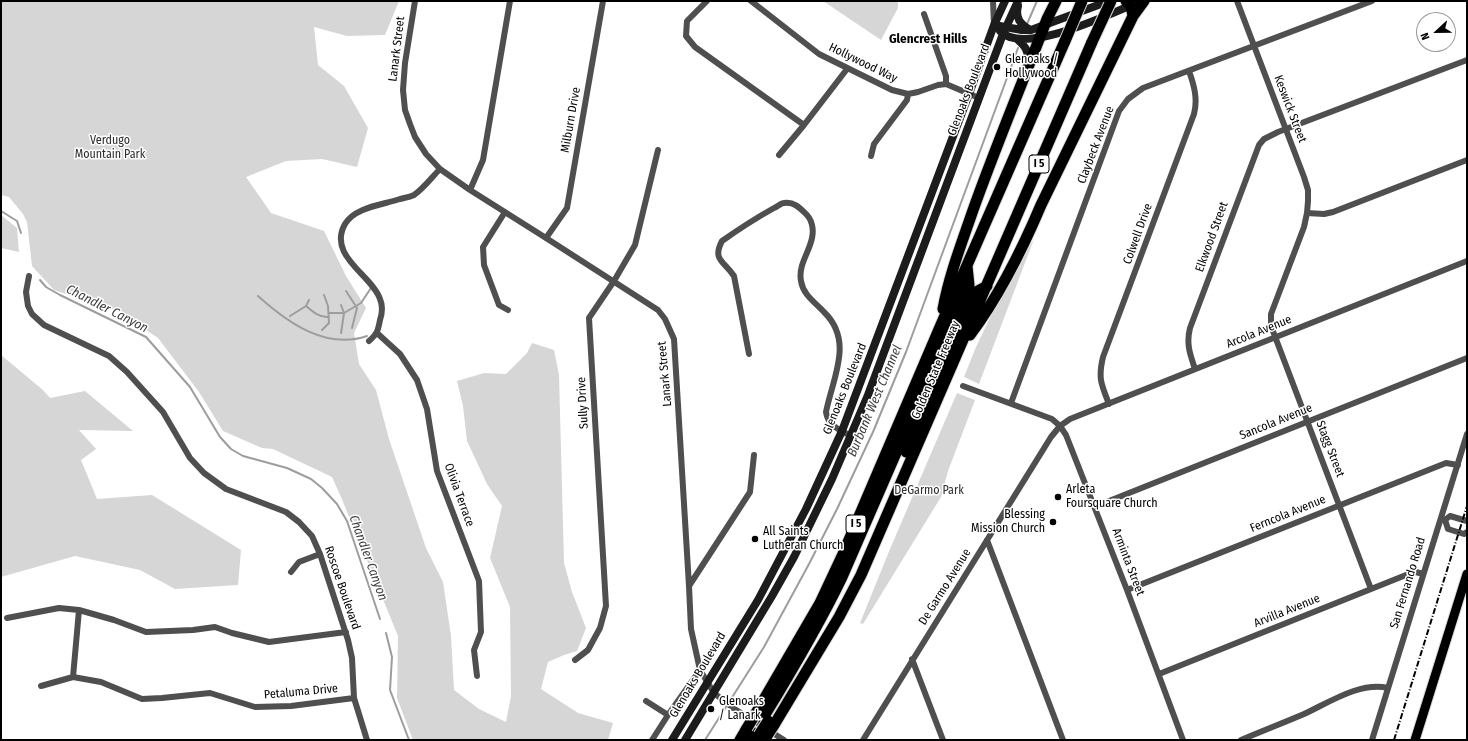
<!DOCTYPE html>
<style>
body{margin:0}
#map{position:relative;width:1468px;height:741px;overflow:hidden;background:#fff;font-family:"Fira Sans Condensed",sans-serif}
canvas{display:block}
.frame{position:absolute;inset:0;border:2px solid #000;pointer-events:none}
.north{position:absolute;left:1416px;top:12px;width:40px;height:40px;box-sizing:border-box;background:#fff;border:1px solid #999;border-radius:50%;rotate:248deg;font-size:11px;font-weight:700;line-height:16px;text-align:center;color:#000}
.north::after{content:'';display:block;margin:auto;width:14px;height:18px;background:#000;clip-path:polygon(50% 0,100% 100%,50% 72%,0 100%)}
</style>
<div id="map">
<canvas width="1468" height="741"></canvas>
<div class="frame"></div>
<div class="north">N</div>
</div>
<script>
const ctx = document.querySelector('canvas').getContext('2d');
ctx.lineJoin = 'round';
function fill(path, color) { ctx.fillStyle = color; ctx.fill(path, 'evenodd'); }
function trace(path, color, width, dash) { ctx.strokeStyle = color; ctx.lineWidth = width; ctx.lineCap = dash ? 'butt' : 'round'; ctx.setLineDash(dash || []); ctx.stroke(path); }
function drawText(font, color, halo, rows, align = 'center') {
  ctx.font = font + ' "Fira Sans Condensed",sans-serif'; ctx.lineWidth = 3; ctx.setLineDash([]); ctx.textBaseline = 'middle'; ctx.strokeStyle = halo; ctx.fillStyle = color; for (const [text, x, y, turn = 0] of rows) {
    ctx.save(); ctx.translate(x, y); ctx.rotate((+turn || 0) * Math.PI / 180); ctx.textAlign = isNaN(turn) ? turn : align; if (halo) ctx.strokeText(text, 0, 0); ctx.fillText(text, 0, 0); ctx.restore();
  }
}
const green = new Path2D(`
 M1,1H399L385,35L347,36L314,27L318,65L344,86L368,128L357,167L322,159L286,161L246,177L271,213L324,231L346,276L366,308L354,333L359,364L376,390L389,439L426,548L443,582L451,636L454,690L479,709L506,722L511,696L510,607L490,558L502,506L487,484L467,441L463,406L457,381L484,373L506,374L527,353L532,343L554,350L559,375L564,563L572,592L586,628L577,651L564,655L548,662L541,689L578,713L613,723L608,740H413L397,698L398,636L341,497L332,477L273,449L262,448L223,431L199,392L158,338L116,310L54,290L32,266L27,222L23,214L9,197L1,195Z
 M823,1H898V8L881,40Z
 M1,215L17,228L19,252L1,248Z
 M1034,239L979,384L964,377L976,347L997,303Z
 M1,355L43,390L50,398L85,391L133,431L79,430L96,449L81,460L97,499L152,495L241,550L238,585L175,589L140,570L75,556L1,577Z
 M957,393L975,400L948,471L941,497L863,624L860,623L890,549Z`);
const stream = new Path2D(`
 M1027,24L1037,1
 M1,211L17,221L21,233
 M40,280L46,287L60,295L146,337L190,387L220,437L231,449L243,456L287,468L311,479L322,488L337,504L347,521L380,619
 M346,291L357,308L352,328
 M258,296C288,323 326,350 367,336
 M306,306C313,312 320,318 329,317
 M329,313H344L361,303L371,288
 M290,316L306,306L309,300
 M322,330L329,323L328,306L324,295
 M341,333L344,313L341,305
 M386,633L392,657L390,690L409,740
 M705,740L764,647L809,564L837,509L873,432L906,352L1018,48`);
const minor = new Path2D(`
 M415,1L405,63L403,90L405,110L410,124L415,137L426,154L440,169L470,190L546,238L658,310L665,319L674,339L689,586L691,629L700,670L714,693L733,708L784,740
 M707,1L687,21L686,36L695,47L804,125
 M751,1L819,54L892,90L908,94L918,92L938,85L946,84L979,98
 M993,1L994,25
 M1237,1L1304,177L1308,190V201L1307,213L1304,227L1271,314V326L1371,589
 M924,14L946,76V84
 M779,155L804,125L847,69
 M871,156L874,144L907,100L908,94
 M470,190L483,160L510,1
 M505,212L483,247L484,265L499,305L508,310
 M1307,213L1324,214L1333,212L1467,160
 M546,238L567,208L603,1
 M29,276L26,292L28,306L32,314L44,325L109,356L127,372L163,412L190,458L204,473L226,489L286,512L299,522L312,536L320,554L348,640L352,658L354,698L367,740
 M377,333L400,354L417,380L427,409L437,471L479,581L481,632L474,650L477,676
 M369,341C377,334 378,331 380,320C382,314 383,306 380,299C372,275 327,256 345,224C355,207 382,205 400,199C404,198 410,197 414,195C424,188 432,177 440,169
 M749,354L734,276C724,261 712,260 722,241C739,229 756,218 774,208C777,207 781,203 784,203C793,201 800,208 805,213C812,219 814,229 812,238C809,253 798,265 801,281C803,295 816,303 824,312C854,341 833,377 826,412C828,426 840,430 851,436
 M1195,369C1190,354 1186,344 1190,328L1259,145L1264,139L1278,132L1467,60
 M963,386L1052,419L1060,426L1066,435L1127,590L1183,740
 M1011,403L1119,111L1128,99L1143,88L1372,1
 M1109,404C1101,384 1098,378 1103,357L1194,114C1198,99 1194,85 1189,71
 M1094,507L1467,358
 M1445,520L1448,529L1464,534L1467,532
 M1445,520L1450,516L1467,521
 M987,540L1063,740
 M291,572L299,562L320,554
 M689,586L750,492L754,455
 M1127,590L1446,463L1458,465
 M7,618L59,608L79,610L114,620L146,632L193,630L215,627L232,633L269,642L346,632
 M912,659L943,740
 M575,660L588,650L600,628L606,606L589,318L614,281L635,245L658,150
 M1159,674L1411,573L1416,572L1423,574
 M73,677L79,610
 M41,686L73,677L101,682L142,699L162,698L210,693L255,707L291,706L354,698
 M646,701L668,715
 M652,740L668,715L700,670
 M863,740L1051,437L1060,426L1070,419L1467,261
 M1241,740C1262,731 1283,723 1304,714C1328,703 1361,681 1388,688
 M1372,740L1467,434`);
const secondary = new Path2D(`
 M1018,6C1015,18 1020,24 1030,30
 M994,25L1022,30H1031L1109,1
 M1000,31C1023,56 1107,15 1134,4
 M1017,39C1025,46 1029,51 1028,62
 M672,740L758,600L806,509L842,431L969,94L994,25L1005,1
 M685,740L772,596L794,557L832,479L868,395L1003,34L1018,1`);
const primary = new Path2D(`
 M1415,740L1467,574`);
const motorway = new Path2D(`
 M1126,1L1131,6L1133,16
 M943,309C949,276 961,245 972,213C995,148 1022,84 1047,19L1056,1
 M970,335C999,296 1022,250 1041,205L1133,16L1144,1
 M906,452L974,293L987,286
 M756,713L820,603L843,554L940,327L1065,41
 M763,718C791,672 819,625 842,577L969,285L967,266
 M774,725L839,617L861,575L1092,42
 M740,740L747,728
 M749,740L754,733`);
const rail = new Path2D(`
 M1394,740L1467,506`);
const motorwayBridge = new Path2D(`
 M1065,41L1082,1
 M1092,42L1111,1
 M747,728L756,713
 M759,735L768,721
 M765,739L774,725`);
const markers = [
 [997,67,4,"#000"],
 [1058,497,4,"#000"],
 [1053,522,4,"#000"],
 [755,539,4,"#000"],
 [711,709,4,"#000"]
];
const shields = [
 [1039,164,20],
 [856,524,20]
];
const shieldNames = [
 ["I 5",1039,164],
 ["I 5",856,524]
];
const streetNames = [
 ["Lanark Street",397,49,-83],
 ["Hollywood Way",863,63,26],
 ["Glenoaks Boulevard",969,90,-69],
 ["Keswick Street",1290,109,69],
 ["Milburn Drive",571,120,-80],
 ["Claybeck Avenue",1096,145,-69],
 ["Colwell Drive",1138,234,-70],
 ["Elkwood Street",1212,237,-70],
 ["Arcola Avenue",1259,332,-22],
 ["Golden State Freeway",936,370,-67],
 ["Lanark Street",665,374,-95],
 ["Glenoaks Boulevard",845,389,-68],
 ["Sully Drive",583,403,-93],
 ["Sancola Avenue",1276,422,-22],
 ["Stagg Street",1330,449,69],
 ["Olivia Terrace",459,495,70],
 ["Ferncola Avenue",1288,514,-22],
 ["Arminta Street",1128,562,69],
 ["San Fernando Road",1408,583,-73],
 ["De Garmo Avenue",945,587,-58],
 ["Roscoe Boulevard",342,588,71],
 ["Arvilla Avenue",1287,611,-22],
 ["Glenoaks Boulevard",698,675,-59],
 ["Petaluma Drive",301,692,-5]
];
const poiNames = [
 ["Glenoaks /",1005,60],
 ["Hollywood",1005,74],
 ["Arleta",1066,490],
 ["Foursquare Church",1066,504],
 ["Blessing",1045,515,"right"],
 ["Mission Church",1045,529,"right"],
 ["All Saints",763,532],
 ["Lutheran Church",763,546],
 ["Glenoaks",719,702],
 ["/ Lanark",719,716]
];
const parkNames = [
 ["Verdugo",110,141],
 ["Mountain Park",110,155],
 ["DeGarmo Park",929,491]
];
const neighbourhoodNames = [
 ["Glencrest Hills",928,39]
];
const waterNames = [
 ["Chandler Canyon",107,309,27],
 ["Burbank West Channel",875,401,-67],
 ["Chandler Canyon",368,558,70]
];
fill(green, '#d6d6d6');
trace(stream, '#9d9d9d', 2);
trace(primary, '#dbdbdb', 11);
trace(motorway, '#dbdbdb', 13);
trace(minor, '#4f4f4f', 6);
trace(secondary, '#1c1c1c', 8);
trace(primary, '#000', 9);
trace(motorway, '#000', 11);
trace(rail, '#000', 2, [6, 2, 1, 2]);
trace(motorwayBridge, '#dbdbdb', 13, []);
trace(motorwayBridge, '#000', 11);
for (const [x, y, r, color] of markers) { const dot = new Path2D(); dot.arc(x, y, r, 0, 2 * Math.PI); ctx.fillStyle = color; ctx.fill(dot); trace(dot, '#fff', 1.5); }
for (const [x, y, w] of shields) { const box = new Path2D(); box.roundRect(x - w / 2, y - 9, w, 18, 3); ctx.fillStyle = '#fff'; ctx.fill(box); trace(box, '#000', 1); }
drawText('bold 11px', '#000', null, shieldNames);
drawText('12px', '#000', '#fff', streetNames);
drawText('12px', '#000', '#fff', poiNames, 'left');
drawText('12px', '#2d2d2d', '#fff', parkNames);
drawText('bold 13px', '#000', '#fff', neighbourhoodNames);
drawText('italic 13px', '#3e3e3e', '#fff', waterNames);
</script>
